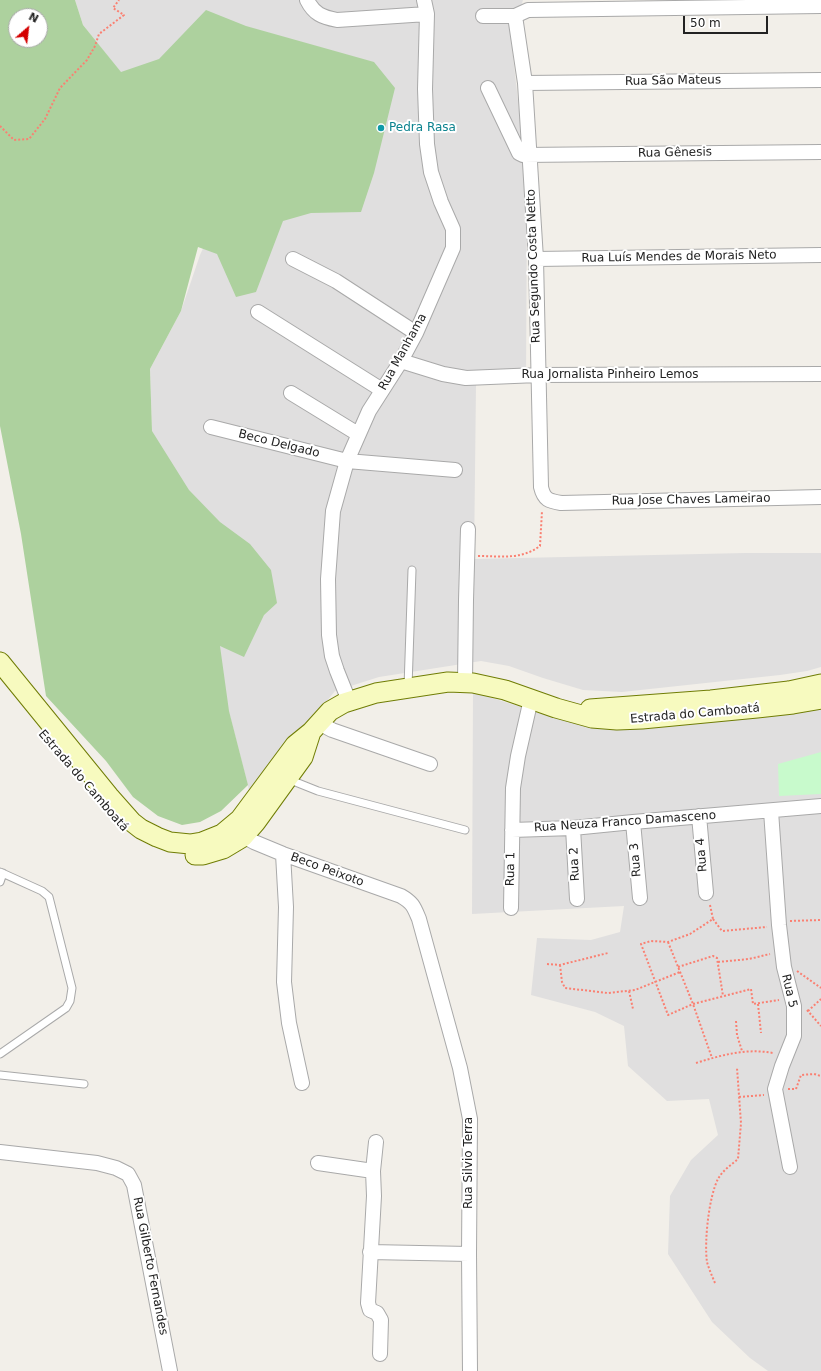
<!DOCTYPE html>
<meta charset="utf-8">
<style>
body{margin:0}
#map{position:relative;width:821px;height:1371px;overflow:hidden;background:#f2efe9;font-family:"DejaVu Sans",sans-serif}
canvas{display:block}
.north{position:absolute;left:8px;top:8px;width:40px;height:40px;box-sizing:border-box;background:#fff;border:1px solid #a7a7a7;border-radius:50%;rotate:28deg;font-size:11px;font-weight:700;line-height:16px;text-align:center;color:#222}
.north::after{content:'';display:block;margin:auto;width:14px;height:18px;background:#d40000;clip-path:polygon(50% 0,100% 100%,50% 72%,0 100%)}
.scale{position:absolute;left:683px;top:16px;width:85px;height:18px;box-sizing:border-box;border:2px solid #222;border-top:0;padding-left:5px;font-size:12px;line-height:14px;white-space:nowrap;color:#222;-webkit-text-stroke:3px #fff;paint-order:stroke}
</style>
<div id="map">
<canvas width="821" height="1371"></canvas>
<div class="north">N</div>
<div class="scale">50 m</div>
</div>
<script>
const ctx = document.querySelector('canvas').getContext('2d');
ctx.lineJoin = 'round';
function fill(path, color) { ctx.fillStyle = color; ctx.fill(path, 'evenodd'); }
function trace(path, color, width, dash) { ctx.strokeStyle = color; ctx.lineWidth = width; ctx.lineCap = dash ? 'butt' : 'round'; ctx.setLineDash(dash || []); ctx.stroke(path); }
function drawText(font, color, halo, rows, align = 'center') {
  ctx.font = font + ' "DejaVu Sans",sans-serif'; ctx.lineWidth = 4; ctx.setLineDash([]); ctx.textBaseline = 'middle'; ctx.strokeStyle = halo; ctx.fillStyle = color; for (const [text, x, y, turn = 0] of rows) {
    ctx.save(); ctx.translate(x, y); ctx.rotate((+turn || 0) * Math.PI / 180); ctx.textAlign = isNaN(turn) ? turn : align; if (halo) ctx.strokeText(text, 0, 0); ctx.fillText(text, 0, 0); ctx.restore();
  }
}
const residential = new Path2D(`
 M75,0H523L511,38L522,137L527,201L526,382L476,385L474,559L745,553H821V667L807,671L780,675L622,692L583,690L543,678L509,666L481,661L379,677L335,691L250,794L219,673L152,432L150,369L181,311L200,255L253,138L121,73L83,25Z
 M473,692L550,716L593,727L821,707V1371H768L750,1358L712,1322L668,1254L670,1196L691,1160L718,1135L709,1099L667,1101L628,1066L624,1026L595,1012L531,995L537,938L591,940L620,932L624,906L472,914Z`);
const forest = new Path2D(`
 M0,0H75L83,25L121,72L159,59L206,10L246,26L374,62L395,88L374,173L361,212L311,213L283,221L256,292L236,297L217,254L198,247L181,311L150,369L152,431L189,490L220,522L250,544L271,570L277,603L264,615L244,657L220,646L229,711L248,785L221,811L200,822L182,825L158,816L133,797L106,761L46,696L21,534L0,426ZM16,16H40V40H16Z`);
const park = new Path2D(`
 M821,752V794L779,796L778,764Z`);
const path = new Path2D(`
 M0,126L14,140L29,139L45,119L60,88L87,60L95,46L99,34L124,15L113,8L119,0
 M478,556C501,556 521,560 540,546L542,511
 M710,905L713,919L690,934L668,942L651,941L641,944L668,1015L693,1004L751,989L753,1004L779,1000
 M713,919L722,931L767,927
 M790,921L821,920
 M668,942L693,1004L712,1058
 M718,962L749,959L770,954
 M547,964L560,965L608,953
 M560,965L562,982L565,988L608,993L635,990L680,972
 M678,967L713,956L717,958L723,996
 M797,971L821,988
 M629,991L633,1009
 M758,1004L761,1033
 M807,1010L821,1026
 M808,1011L821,999
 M736,1021L737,1035L742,1051
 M696,1063C722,1055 746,1048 773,1053
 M788,1089H796L801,1075L814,1074L821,1076
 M739,1097L764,1095
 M715,1283C712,1276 709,1269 707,1262C704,1242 709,1196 718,1179C723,1170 731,1165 738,1159L741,1123L737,1068`);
const lane = new Path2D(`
 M408,687L412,570
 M288,779L318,791L465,830
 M0,872L42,891L49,897L72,988L70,1001L66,1008L0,1054
 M0,882L3,873
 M0,1075L84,1084`);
const street = new Path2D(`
 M307,0C314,14 322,17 337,20L427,14
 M483,16H515L528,10L821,6
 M515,16L525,83L536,259L541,487C544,500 549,501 561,503L821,497
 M525,83L821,80
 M488,88L519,153L523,155L821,152
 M293,259L336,281L416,333
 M536,259L821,255
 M258,312L382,390
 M401,361L443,374L466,378L538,375L821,374
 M291,393L358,434
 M211,427L347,461L455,470
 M465,682L466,600L468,529
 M349,701L337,671L332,656L329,635L328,579L333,511L347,461L369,411L401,361L416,333L453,248V229L441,202L431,172L427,144L425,89L427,14L424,0
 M319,723L332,730L430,764
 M771,811L779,925L784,967L794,1006V1036L782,1066L775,1089L790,1167
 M699,816L706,893
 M633,822L640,898
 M573,828L577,899
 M512,830L573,828L633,822L821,806
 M235,832L254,842L283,854L401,896C413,903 414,907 419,919L460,1068L470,1119L469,1254L470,1371
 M283,854L286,907L284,982L289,1023L302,1083
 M511,908L513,788L518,756L531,699
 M0,1152L97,1163L116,1168L128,1174L134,1185L170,1371
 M318,1163L373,1171L374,1196L368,1303L370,1310L377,1313L381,1320L380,1354
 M373,1171L376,1142
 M370,1252L469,1254`);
const secondary = new Path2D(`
 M0,662L109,796L132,822L141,829L157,837L170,842L190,844L202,842L222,834L240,819L295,745L311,732L330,711L344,703L376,693L448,682L473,683L505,690L556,708L592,718L617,720L642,719L757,708L793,704L821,699
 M590,709L711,700L789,691L821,684
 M195,855H203L223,849L243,837L256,822L303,757L311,732`);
const markers = [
 [381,128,4,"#0f9aa8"]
];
const streetNames = [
 ["Rua São Mateus",673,81,-1],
 ["Rua Gênesis",675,153,-1],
 ["Rua Luís Mendes de Morais Neto",679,257,-1],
 ["Rua Segundo Costa Netto",534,266,-92],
 ["Rua Manhama",403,352,-61],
 ["Rua Jornalista Pinheiro Lemos",610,375],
 ["Beco Delgado",279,444,14],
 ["Rua Jose Chaves Lameirao",691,500,-1],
 ["Estrada do Camboatá",695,714,-5],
 ["Estrada do Camboatá",83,781,49],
 ["Rua Neuza Franco Damasceno",625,822,-4],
 ["Rua 4",702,855,-95],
 ["Rua 3",636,860,-95],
 ["Rua 2",575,864,-93],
 ["Rua 1",511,869,-89],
 ["Beco Peixoto",327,870,20],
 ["Rua 5",789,991,77],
 ["Rua Silvio Terra",469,1163,-90],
 ["Rua Gilberto Fernandes",150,1266,79]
];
const cultureNames = [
 ["Pedra Rasa",389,128]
];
fill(residential, '#e0dfdf');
fill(forest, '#add19e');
fill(park, '#c8facc');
trace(lane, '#a9a9a9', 9);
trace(street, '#a9a9a9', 16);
trace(secondary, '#707d05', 21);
trace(path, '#fa8072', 2, [2, 2]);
trace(lane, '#fff', 7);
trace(street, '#fff', 14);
trace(secondary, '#f7fabf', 19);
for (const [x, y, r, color] of markers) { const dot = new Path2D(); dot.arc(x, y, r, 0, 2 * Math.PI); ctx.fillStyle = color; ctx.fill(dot); trace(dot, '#fff', 1.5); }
drawText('12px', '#222', '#fff', streetNames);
drawText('12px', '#0d838f', '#fff', cultureNames, 'left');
</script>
